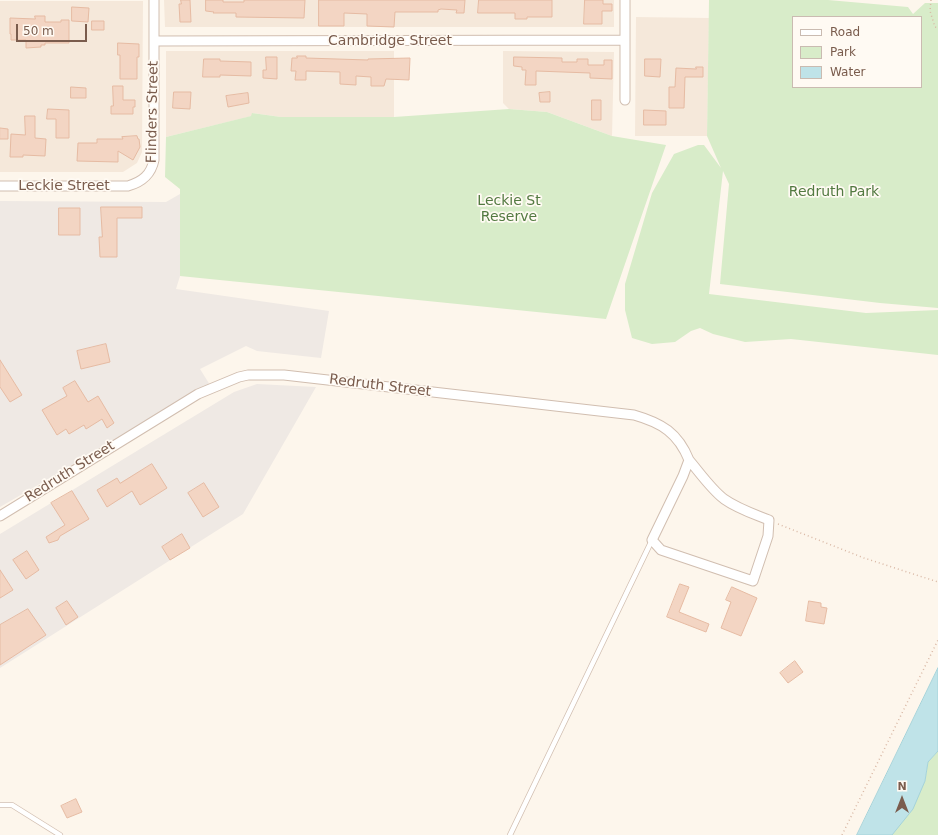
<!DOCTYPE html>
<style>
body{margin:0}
#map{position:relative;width:938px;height:835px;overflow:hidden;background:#fdf6ec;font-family:"DejaVu Sans",sans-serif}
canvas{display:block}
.legend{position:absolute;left:792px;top:16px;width:130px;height:72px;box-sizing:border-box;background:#fffaf3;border:1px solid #cabbb1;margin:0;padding:5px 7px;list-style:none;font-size:12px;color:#7a5c4d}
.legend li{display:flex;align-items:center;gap:8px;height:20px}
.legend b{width:20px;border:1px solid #cabbb1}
.north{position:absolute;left:882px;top:779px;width:40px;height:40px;-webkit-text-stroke:3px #fffaf3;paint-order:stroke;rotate:0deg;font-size:11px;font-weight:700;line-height:16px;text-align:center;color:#7a5c4d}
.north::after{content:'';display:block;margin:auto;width:14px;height:18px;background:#7a5c4d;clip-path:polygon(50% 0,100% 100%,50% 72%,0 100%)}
.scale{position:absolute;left:16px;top:24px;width:71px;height:18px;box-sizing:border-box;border:2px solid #7a5c4d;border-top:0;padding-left:5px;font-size:12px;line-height:14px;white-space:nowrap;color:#7a5c4d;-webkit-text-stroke:3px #fffaf3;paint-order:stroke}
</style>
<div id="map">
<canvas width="938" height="835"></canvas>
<ul class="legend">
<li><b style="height:5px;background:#fff"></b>Road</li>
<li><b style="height:11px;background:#d8ecc9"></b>Park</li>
<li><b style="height:11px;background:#bfe3e8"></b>Water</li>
</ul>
<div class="north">N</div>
<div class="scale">50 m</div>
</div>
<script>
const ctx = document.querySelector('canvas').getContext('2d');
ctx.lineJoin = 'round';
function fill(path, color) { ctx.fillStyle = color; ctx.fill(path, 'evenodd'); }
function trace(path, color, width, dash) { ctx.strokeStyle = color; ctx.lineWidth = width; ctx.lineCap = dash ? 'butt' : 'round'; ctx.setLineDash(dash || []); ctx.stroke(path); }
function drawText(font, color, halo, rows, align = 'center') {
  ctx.font = font + ' "DejaVu Sans",sans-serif'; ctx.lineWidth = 3.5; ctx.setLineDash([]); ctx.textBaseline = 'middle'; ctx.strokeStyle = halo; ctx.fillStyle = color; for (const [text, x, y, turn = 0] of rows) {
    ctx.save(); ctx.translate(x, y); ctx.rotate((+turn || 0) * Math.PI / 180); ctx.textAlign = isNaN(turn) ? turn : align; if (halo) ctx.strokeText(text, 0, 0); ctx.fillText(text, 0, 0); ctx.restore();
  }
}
const residential = new Path2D(`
 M164,0H614V27H165Z
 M0,1H143L142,152L137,163L123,172H0Z
 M636,17L709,18L707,136H635Z
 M166,51H394V117H281L252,113V116L166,137Z
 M503,51L614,52L612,136L547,112L509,109L503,103Z`);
const industrial = new Path2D(`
 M180,194V276L176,289L329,311L321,358L257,351L246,346L200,369L210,385L0,507V201L166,202Z
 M257,384L316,387L243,514L0,668V534L234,392Z`);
const green = new Path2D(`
 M709,0H828L908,7L913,14L925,3H938V308L880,303L720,284L729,184L723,171L709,294L866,313L938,310V355L791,339L745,342L713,334L700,328L691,331L675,342L652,344L632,338L625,310V284L652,193L674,154L698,145H704L721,168L707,136ZM793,17H921V87H793Z
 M509,109L547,112L612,136L666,145L606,319L180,276V189L165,177L166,137L251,116L252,113L281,117H394Z
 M938,751V835H892L925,781L928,762Z`);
const water = new Path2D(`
 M938,668V751L928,762L925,781L913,809L892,835H857Z`);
const building = new Path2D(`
 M181,0H190L191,22H180L179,4H181Z
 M206,0H223V2H244V0H305L304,18L236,17V13H213L214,12L206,11Z
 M319,0H465L464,13H456L457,10L441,9L438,10V12H395L394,27L367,26V14L344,13V26H319Z
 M479,0H552V17H527V19H515V13H478Z
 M585,0H603V4H612V11H602V24H584Z
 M72,7L89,8L88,22L72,21Z
 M35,16H45V22H61V20H69V43H45V45H41V47L26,48V40H11V34H10V18L35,19Z
 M92,21H104V30H92Z
 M118,43L139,44V57H137V79H120V55H118Z
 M297,56H306V58L368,60V59L410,58L409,80L386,79L384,86H371V77L356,76V85L340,84V72L306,71V80H295L296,71H291L292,58H297Z
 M266,57H277V79L263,78V70H266Z
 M514,57L562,58V62H577V59H588V65H604V60H612V79L590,78V73L536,71V85H525L526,70H522V67L514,66Z
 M204,59H220V61L251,62V76L220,75V77H203Z
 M645,59H661L660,77L645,76Z
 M696,67H703V77H685L684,108H669V87H675L676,68L696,69Z
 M113,86H123V100H135V107H133V114H111V106H113Z
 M71,87L86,88V98H71Z
 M174,92H191L190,109L173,108Z
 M550,92V102H540L539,93Z
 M248,93L249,103L228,107L226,96Z
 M592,100H601V120H592Z
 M48,109L69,110V138H56V119H47Z
 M644,110L666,111V125H644Z
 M25,116H35V138L46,139L45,156L23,155V157H10L11,134L25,135Z
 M0,128L8,129V139H0Z
 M137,136L138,139H139L140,147L133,160L118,151V162L77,161L78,143H97V139H123L122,137Z
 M101,207H142V218H117V257H100L99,237H102Z
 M59,208H80V235H59Z
 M106,344L110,362L81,369L77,351Z
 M0,360L22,395L10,402L0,387Z
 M75,381L88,402L98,396L114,423L107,428L102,419L86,429L84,425L69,434L66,429L57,435L42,410L67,396L63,388Z
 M152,464L167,488L140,505L132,491L107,507L97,490L117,478L120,483Z
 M204,483L219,507L203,517L188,493Z
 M72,491L89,519L60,536L58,540L49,543L46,537L65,525L51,503Z
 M182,534L190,548L170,560L162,547Z
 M27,551L39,570L26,579L13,560Z
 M0,570L13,590L0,598Z
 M680,584L689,587L679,612L709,624L706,632L667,617Z
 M732,587L757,598L741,636L721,628L731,602L726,600Z
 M67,601L78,617L66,625L56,608Z
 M809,601L821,603V607L827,608L824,624L806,621Z
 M28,609L46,635L0,665V625Z
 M795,661L803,672L788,683L780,673Z
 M76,799L82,812L67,818L61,806Z`);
const path = new Path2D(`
 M931,0L930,11L935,27L938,28
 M778,524L864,558L938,582
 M842,835L938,640`);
const lane = new Path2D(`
 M0,805H12L60,835
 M510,835L652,540`);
const street = new Path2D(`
 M154,41L625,40
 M625,100V0
 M0,186H128C142,182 151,175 154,160V0
 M0,516L198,394L239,377L248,375H284L634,415C662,423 678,433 689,460L683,476L652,540L661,550L753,581L768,536L769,520C754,514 738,509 724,499C711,489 700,473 689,460`);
const streetNames = [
 ["Cambridge Street",390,41],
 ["Flinders Street",153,112,-89],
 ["Leckie Street",64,186],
 ["Redruth Street",380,386,7],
 ["Redruth Street",70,472,-32]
];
const parkNames = [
 ["Redruth Park",834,192],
 ["Leckie St",509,201],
 ["Reserve",509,217]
];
fill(residential, '#f5e8da');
fill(industrial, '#efe9e4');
fill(green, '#d8ecc9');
fill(water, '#bfe3e8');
trace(water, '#a5d3da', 1);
fill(building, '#f3d5c3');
trace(building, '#e6bba3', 1);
trace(lane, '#d1beb0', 6);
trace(street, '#d1beb0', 11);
trace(path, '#d9b8a5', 1.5, [1, 3]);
trace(lane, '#fff', 4.5);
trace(street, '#fff', 9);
drawText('14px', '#7a5c4d', '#fffaf3', streetNames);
drawText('14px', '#537a41', '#fffaf3', parkNames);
</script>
